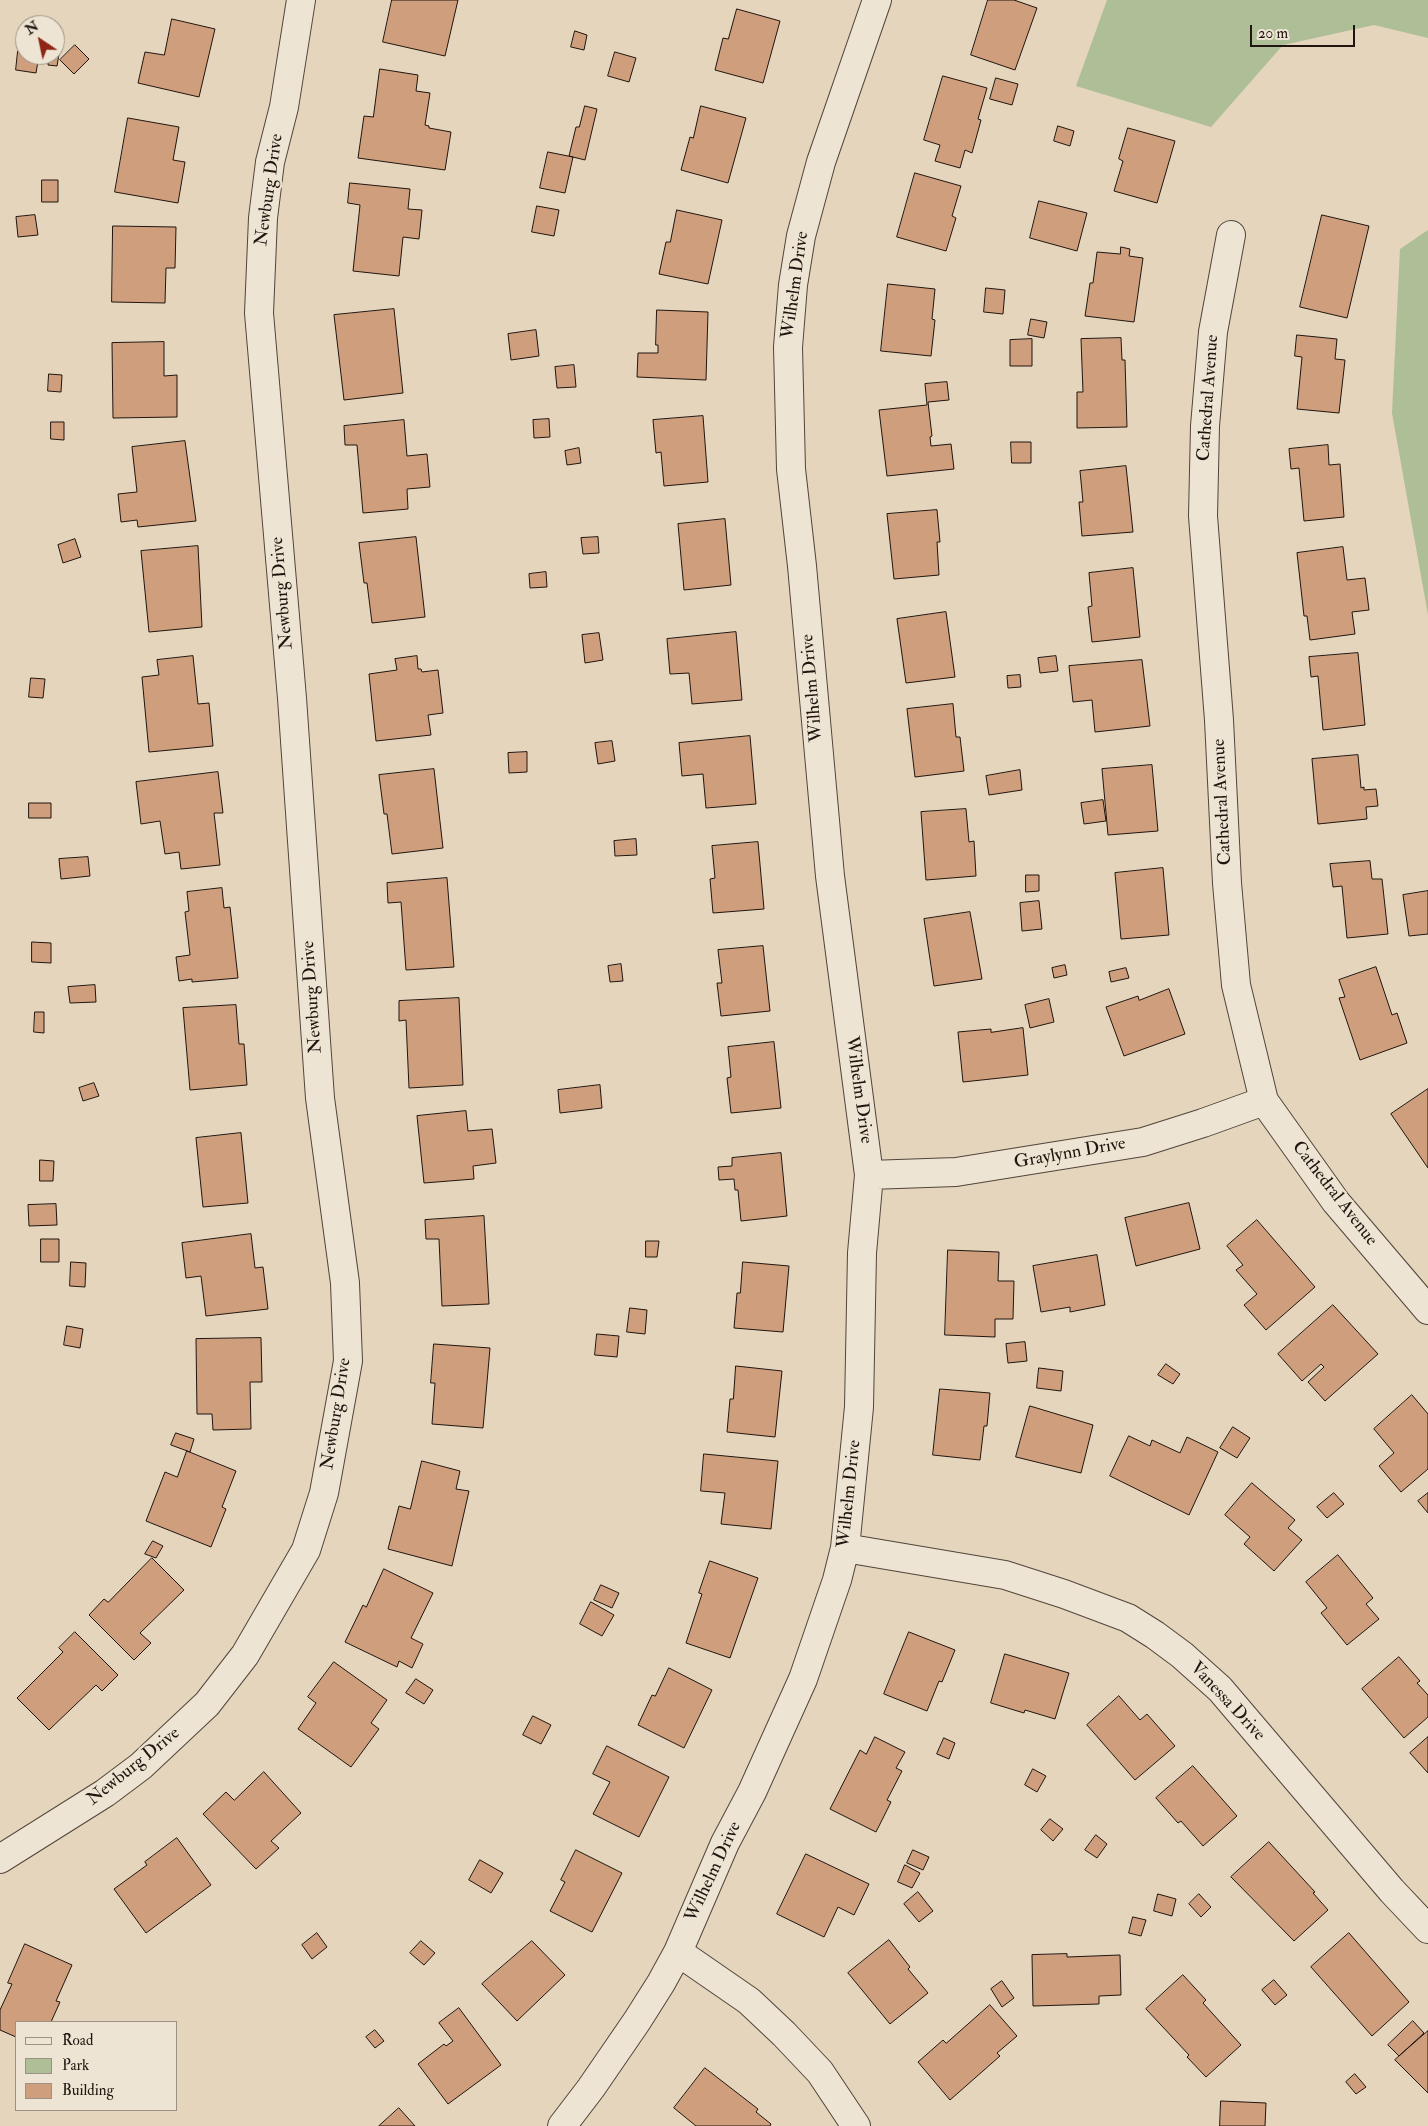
<!DOCTYPE html>
<style>
body{margin:0}
#map{position:relative;width:1428px;height:2126px;overflow:hidden;background:#e4d5bc;font-family:"IM FELL Double Pica",serif}
canvas{display:block}
.legend{position:absolute;left:15px;top:2021px;width:162px;height:90px;box-sizing:border-box;background:#ede4d3;border:1px solid #9b9185;margin:0;padding:6px 9px;list-style:none;font-size:15px;color:#20150f}
.legend li{display:flex;align-items:center;gap:10px;height:25px}
.legend b{width:25px;border:1px solid #9b9185}
.north{position:absolute;left:15px;top:15px;width:50px;height:50px;box-sizing:border-box;background:#ede4d3;border:1px solid #9b9185;border-radius:50%;rotate:326deg;font-size:14px;font-weight:700;line-height:20px;text-align:center;color:#20150f}
.north::after{content:'';display:block;margin:auto;width:18px;height:22px;background:#8f2418;clip-path:polygon(50% 0,100% 100%,50% 72%,0 100%)}
.scale{position:absolute;left:1250px;top:25px;width:105px;height:22px;box-sizing:border-box;border:2px solid #20150f;border-top:0;padding-left:6px;font-size:15px;line-height:18px;white-space:nowrap;color:#20150f;-webkit-text-stroke:4px #ede4d3;paint-order:stroke}
</style>
<div id="map">
<canvas width="1428" height="2126"></canvas>
<ul class="legend">
<li><b style="height:6px;background:#ede4d3"></b>Road</li>
<li><b style="height:14px;background:#aebe96"></b>Park</li>
<li><b style="height:14px;background:#cf9e7d"></b>Building</li>
</ul>
<div class="north">N</div>
<div class="scale">20 m</div>
</div>
<script>
const ctx = document.querySelector('canvas').getContext('2d');
ctx.lineJoin = 'round';
function fill(path, color) { ctx.fillStyle = color; ctx.fill(path, 'evenodd'); }
function trace(path, color, width, dash) { ctx.strokeStyle = color; ctx.lineWidth = width; ctx.lineCap = dash ? 'butt' : 'round'; ctx.setLineDash(dash || []); ctx.stroke(path); }
function drawText(font, color, halo, rows, align = 'center') {
  ctx.font = font + ' "IM FELL Double Pica",serif'; ctx.lineWidth = 4.5; ctx.setLineDash([]); ctx.textBaseline = 'middle'; ctx.strokeStyle = halo; ctx.fillStyle = color; for (const [text, x, y, turn = 0] of rows) {
    ctx.save(); ctx.translate(x, y); ctx.rotate((+turn || 0) * Math.PI / 180); ctx.textAlign = isNaN(turn) ? turn : align; if (halo) ctx.strokeText(text, 0, 0); ctx.fillText(text, 0, 0); ctx.restore();
  }
}
const green = new Path2D(`
 M1107,0H1428V38L1374,25L1283,45L1211,127L1076,86Z
 M1428,230V615L1392,413L1400,249Z`);
const building = new Path2D(`
 M392,0H458L445,56L383,42Z
 M988,0H1014L1037,8L1015,70L971,55Z
 M737,9L780,21L763,83L715,70L723,38L728,39Z
 M172,19L215,29L199,97L138,83L145,52L164,55Z
 M575,31L587,35L584,50L571,47Z
 M75,45L89,59L74,74L60,60Z
 M18,51L25,52V55H39L36,73L16,70Z
 M615,52L636,58L629,82L608,76Z
 M59,54L57,66L48,65L49,55Z
 M380,69L418,75L416,91L430,93L425,125L429,126V128L451,132L445,170L358,158L364,116L373,117Z
 M943,76L987,88L978,119L981,120L972,153L965,150L960,168L935,161L940,145L924,140Z
 M996,78L1018,84L1012,105L990,99Z
 M585,106L597,109L585,160L569,156L576,127H579Z
 M701,106L746,118L728,183L681,170L690,137L693,138Z
 M128,118L179,127L173,160L185,162L178,203L115,192Z
 M1058,126L1074,131L1070,146L1054,141Z
 M1128,128L1175,141L1157,203L1114,191L1123,161L1119,159Z
 M548,152L573,157L565,193L540,188Z
 M915,173L961,186L952,216L956,218L946,251L897,237Z
 M42,180H58V202H42Z
 M350,183L410,189L408,209L422,210L419,239L403,237L399,276L353,271L360,205L348,203Z
 M1039,201L1087,213L1077,251L1030,238Z
 M537,206L559,210L554,236L532,232Z
 M677,210L722,220L708,284L659,274L666,242H670Z
 M35,215L38,235L18,237L16,217Z
 M1322,215L1369,226L1347,318L1300,307Z
 M113,226L176,227L175,268H166L165,303L112,302Z
 M1121,247L1130,249L1129,256L1143,258L1134,322L1085,316L1090,283H1093L1097,252L1120,254Z
 M888,284L935,289L932,319L935,320L931,356L881,351Z
 M986,288L1005,290L1003,314L984,312Z
 M394,309L403,393L344,400L334,315Z
 M657,310L708,312L706,380L637,377L638,353H658V345H656Z
 M1031,319L1047,322L1044,338L1028,335Z
 M536,330L539,356L511,360L508,334Z
 M1297,335L1337,339L1335,359L1345,360L1339,413L1297,409L1302,357L1295,356Z
 M1121,338L1122,360H1125L1127,427L1077,428V392H1083L1081,339Z
 M1032,339V366H1010V340Z
 M164,342V376L177,375V417L113,418L112,343Z
 M574,365L576,387L557,388L555,367Z
 M49,374L62,375L61,392L48,391Z
 M947,382L949,400L928,402L932,436L930,437L931,446L951,444L954,469L887,476L879,410L927,405L925,384Z
 M703,416L708,482L664,486L661,452L656,453L653,420Z
 M549,419L550,437L534,438L533,420Z
 M404,420L407,456L427,454L430,487L407,489L408,509L363,513L357,445H345L344,426Z
 M51,422H64V440L51,439Z
 M185,441L196,521L138,527L137,520L121,522L118,494L137,492L132,447Z
 M1011,442H1031V463H1012Z
 M1328,445L1329,465L1340,464L1344,517L1304,521L1299,468L1291,469L1289,449Z
 M579,448L581,463L567,465L565,451Z
 M1126,466L1133,532L1082,536L1079,502H1083L1080,471Z
 M937,510L940,542H937L939,575L894,579L887,514Z
 M725,519L731,585L684,590L678,524Z
 M416,537L425,617L372,623L367,583H364L359,543Z
 M598,537L599,553L583,554L581,538Z
 M75,539L81,557L63,563L58,545Z
 M198,546L202,627L149,632L141,551Z
 M1343,547L1347,580L1365,578L1369,610L1352,612L1355,634L1310,640L1307,616H1304L1297,553Z
 M1133,568L1140,637L1092,642L1088,607L1092,606L1089,573Z
 M546,572L547,587L530,588L529,574Z
 M946,612L955,677L906,683L897,619Z
 M736,632L742,700L692,704L689,673L670,674L667,639Z
 M599,633L603,660L585,663L582,635Z
 M1358,653L1365,725L1323,730L1318,676L1311,677L1309,657Z
 M193,656L198,704L209,703L213,746L149,752L142,677L159,675L157,660Z
 M417,656L418,669H421L422,672L438,670L443,713L428,715L431,735L376,741L369,674L397,670L395,659Z
 M1056,656L1058,671L1040,673L1038,658Z
 M1142,660L1150,726L1095,732L1092,700L1073,702L1069,666Z
 M1020,675L1021,687L1008,688L1007,676Z
 M31,678L45,679L43,698L29,697Z
 M953,704L956,737H960L964,771L915,777L907,709Z
 M750,736L756,804L706,808L703,774L682,776L679,743Z
 M612,741L615,761L598,764L595,743Z
 M527,752V772L509,773L508,753Z
 M1358,755L1361,788L1364,787V790L1376,789L1378,806L1366,807L1367,819L1318,824L1312,759Z
 M1152,765L1158,831L1108,835L1102,769Z
 M434,769L443,848L392,854L387,814H384L379,775Z
 M1020,770L1022,790L989,795L986,776Z
 M218,772L223,813H214L220,865L181,869L179,852L165,854L160,821L141,824L136,782Z
 M1103,800L1106,821L1084,824L1081,803Z
 M29,803H51V818H29Z
 M966,809L969,842L974,841L976,876L926,880L921,812Z
 M636,839L637,855L615,856L614,841Z
 M758,842L764,909L713,913L710,879L715,878L712,846Z
 M88,857L90,876L61,879L59,859Z
 M1370,861L1372,879H1382L1388,934L1347,938L1342,886L1333,887L1330,864Z
 M1163,868L1169,935L1121,939L1115,873Z
 M1026,875H1039V891L1026,892Z
 M447,878L454,967L406,970L401,902L388,903L387,883Z
 M222,888L224,908L230,907L238,978L192,982V979L179,981L176,957L190,955L185,912L189,911L187,892Z
 M1428,891V934L1409,936L1403,895Z
 M1039,901L1042,929L1022,931L1020,903Z
 M970,912L982,979L934,986L924,919Z
 M32,942L51,943V963L32,962Z
 M763,946L770,1011L721,1016L717,983H722L718,950Z
 M621,964L623,981L610,982L608,966Z
 M1065,965L1067,975L1054,978L1052,968Z
 M1376,967L1392,1015L1397,1013L1407,1043L1360,1060L1339,998L1345,997L1339,980Z
 M1126,968L1129,978L1111,982L1109,972Z
 M95,985L96,1002L70,1003L68,987Z
 M1169,989L1185,1034L1124,1056L1106,1007L1138,996L1139,1000Z
 M459,998L463,1085L409,1088L406,1020L399,1021V1001Z
 M1049,999L1054,1022L1030,1028L1025,1005Z
 M236,1005L239,1044H244L247,1085L190,1090L183,1008Z
 M35,1012H44V1033L34,1032Z
 M1023,1028L1028,1075L963,1082L958,1032L991,1029V1032Z
 M774,1042L781,1108L731,1113L727,1078L731,1077L728,1047Z
 M94,1083L99,1096L83,1101L79,1088Z
 M600,1085L602,1108L560,1113L558,1090Z
 M1428,1089V1168L1391,1114Z
 M466,1111L468,1131L492,1129L496,1163L473,1166L474,1179L424,1183L417,1116Z
 M241,1133L248,1203L203,1207L196,1138Z
 M781,1153L787,1216L741,1221L738,1190H735L734,1179L719,1180L718,1167L732,1166V1158Z
 M40,1160L54,1161L53,1181H40Z
 M1189,1203L1200,1249L1136,1266L1125,1218Z
 M56,1204L57,1225L29,1226L28,1205Z
 M484,1216L489,1304L442,1306L439,1239H426L425,1220Z
 M1257,1220L1315,1287L1266,1330L1244,1305L1257,1294L1236,1270L1243,1265L1227,1246Z
 M251,1234L255,1268L263,1267L268,1309L206,1316L201,1276L186,1278L182,1243Z
 M41,1239H59V1262H41Z
 M646,1241H659L657,1257H646Z
 M948,1250L999,1252L998,1281H1014L1013,1319H995V1337L945,1335Z
 M1097,1255L1105,1305L1070,1312V1307L1041,1312L1033,1266Z
 M71,1262L86,1263L85,1287L70,1286Z
 M743,1262L789,1266L783,1332L734,1328L737,1293H740Z
 M1333,1305L1378,1354L1325,1401L1308,1382L1324,1367L1321,1364L1302,1381L1278,1354Z
 M630,1308L647,1310L645,1334L627,1332Z
 M67,1326L83,1329L80,1348L64,1345Z
 M597,1334L619,1336L617,1357L595,1355Z
 M261,1338L262,1382H250L251,1429L213,1430L212,1414H197L196,1339Z
 M1025,1342L1027,1361L1008,1363L1006,1344Z
 M434,1344L490,1348L483,1428L432,1424L435,1383H431Z
 M1166,1364L1180,1374L1173,1384L1158,1375Z
 M736,1366L782,1371L775,1437L727,1432L730,1399H733Z
 M1039,1368L1063,1371L1061,1391L1037,1388Z
 M940,1389L990,1393L987,1426H984L980,1460L933,1455Z
 M1412,1395L1428,1414V1469L1401,1492L1379,1466L1394,1453L1374,1429Z
 M1030,1406L1093,1425L1081,1473L1016,1457Z
 M1233,1427L1250,1438L1237,1458L1220,1448Z
 M176,1433L194,1439L190,1452L171,1445Z
 M1129,1436L1150,1446L1152,1440L1180,1453L1187,1437L1218,1452L1189,1515L1110,1476Z
 M187,1451L236,1471L222,1507L226,1509L211,1547L146,1521L165,1472L177,1477Z
 M704,1454L778,1461L771,1529L721,1524L725,1493L701,1491Z
 M422,1461L460,1471L456,1489L469,1491L452,1566L388,1549L399,1506L410,1509Z
 M1252,1483L1295,1520L1288,1528L1302,1540L1274,1571L1244,1544L1250,1537L1225,1515Z
 M1334,1493L1344,1504L1327,1518L1317,1507Z
 M1428,1493V1513L1418,1501Z
 M153,1541L163,1546L156,1558L145,1554Z
 M1338,1555L1373,1598L1366,1604L1379,1619L1347,1645L1321,1613L1327,1608L1306,1582Z
 M152,1558L184,1590L140,1633L151,1643L134,1660L89,1615L104,1599L108,1602Z
 M710,1561L758,1578L730,1658L686,1643L702,1594L699,1593Z
 M384,1569L433,1593L411,1638L423,1644L412,1668L399,1661L397,1667L345,1642L363,1605L366,1607Z
 M601,1585L619,1593L612,1608L594,1600Z
 M591,1602L614,1615L602,1636L580,1624Z
 M75,1632L118,1675L102,1691L96,1685L49,1730L17,1698L63,1652L59,1648Z
 M909,1632L955,1650L942,1682L939,1681L927,1711L884,1694Z
 M1005,1654L1069,1673L1055,1719L1025,1710L1024,1713L991,1703Z
 M1399,1657L1420,1681L1417,1683L1428,1695V1717L1404,1738L1362,1689Z
 M334,1662L387,1700L371,1723L379,1729L351,1767L298,1729L316,1703L308,1697Z
 M669,1668L712,1690L684,1748L638,1725L652,1695L655,1696Z
 M416,1679L433,1690L424,1704L406,1693Z
 M1119,1696L1140,1720L1147,1714L1175,1746L1135,1780L1087,1725Z
 M533,1716L551,1725L541,1744L523,1735Z
 M875,1737L905,1752L896,1768L902,1771L887,1800L891,1802L876,1832L830,1809L860,1750L866,1754Z
 M1428,1737V1773L1410,1753Z
 M944,1738L955,1743L949,1759L937,1754Z
 M607,1746L669,1777L639,1837L593,1814L610,1782L593,1774Z
 M1193,1766L1237,1816L1203,1846L1181,1821L1178,1823L1156,1798Z
 M1033,1769L1046,1776L1037,1792L1025,1785Z
 M264,1772L301,1813L271,1841L279,1848L256,1869L203,1814L226,1792L234,1800Z
 M1050,1819L1063,1829L1053,1841L1041,1830Z
 M1096,1835L1107,1844L1097,1858L1085,1850Z
 M177,1838L211,1885L146,1933L114,1889L147,1865L145,1862Z
 M1269,1842L1315,1892L1313,1893L1328,1910L1294,1941L1231,1877Z
 M576,1850L622,1873L592,1932L550,1911L565,1882L561,1880Z
 M913,1850L929,1857L923,1870L907,1863Z
 M806,1854L869,1884L854,1915L838,1907L824,1937L777,1914Z
 M480,1860L503,1873L491,1893L469,1880Z
 M905,1865L920,1873L912,1888L898,1882Z
 M918,1892L933,1911L919,1922L904,1904Z
 M1158,1894L1176,1899L1172,1916L1154,1911Z
 M1199,1894L1211,1907L1201,1917L1189,1904Z
 M1133,1917L1146,1920L1141,1936L1129,1933Z
 M317,1933L327,1947L312,1959L302,1945Z
 M1349,1933L1409,2002L1372,2036L1311,1967Z
 M889,1940L910,1967L908,1969L928,1993L890,2024L848,1973Z
 M421,1941L435,1953L424,1965L410,1953Z
 M532,1941L565,1975L517,2021L482,1984Z
 M25,1944L72,1965L56,2001L60,2002L51,2022H16V2037L0,2030V2010L12,1984L8,1983Z
 M1067,1954V1957L1120,1955L1121,1995L1099,1996V2004L1033,2006L1032,1955Z
 M1183,1975L1206,2000L1203,2003L1241,2045L1206,2077L1187,2057L1189,2055L1146,2009Z
 M1274,1980L1287,1995L1275,2005L1262,1990Z
 M1002,1981L1014,1998L1002,2007L991,1989Z
 M990,2005L1017,2036L997,2053L1000,2056L950,2100L918,2062L943,2040L946,2043Z
 M459,2008L501,2065L448,2104L418,2064L444,2044L446,2046L453,2041L439,2023Z
 M1413,2021L1424,2033L1399,2056L1388,2045Z
 M375,2030L384,2041L375,2048L366,2037Z
 M1428,2031V2093L1395,2060Z
 M705,2068L758,2109L756,2112L771,2124L770,2126H696L674,2108Z
 M1355,2074L1366,2087L1356,2094L1346,2082Z
 M1221,2101L1266,2103L1265,2126H1220Z
 M399,2108L415,2126H379Z`);
const minor = new Path2D(`
 M1231,235L1213,332L1205,426L1203,516L1219,720L1227,883L1236,985L1264,1101L1336,1202L1428,1310
 M869,1175L956,1172L1143,1142L1203,1123L1264,1101
 M845,1548L1005,1575L1064,1594L1128,1618L1155,1635L1182,1655L1220,1689L1392,1891L1428,1929
 M0,1859L105,1793L141,1766L207,1704L245,1655L306,1550L324,1493L348,1361L345,1283L320,1098L292,698L259,313L263,218L270,162L284,107L301,0
 M678,1952L749,2001L784,2034L820,2072L856,2126
 M562,2126L591,2088L637,2021L661,1983L678,1952L725,1843L752,1792L803,1679L837,1580L845,1548L859,1407L862,1253L869,1175L830,876L802,566L791,469L788,347L793,285L801,236L821,162L877,0`);
const streetNames = [
 ["Newburg Drive",270,190,-82],
 ["Wilhelm Drive",796,285,-82],
 ["Cathedral Avenue",1209,398,-86],
 ["Newburg Drive",283,593,-95],
 ["Wilhelm Drive",813,688,-95],
 ["Cathedral Avenue",1223,802,-93],
 ["Newburg Drive",313,997,-94],
 ["Wilhelm Drive",858,1090,82],
 ["Graylynn Drive",1070,1154,-10],
 ["Cathedral Avenue",1334,1194,52],
 ["Newburg Drive",337,1414,-81],
 ["Wilhelm Drive",850,1494,-84],
 ["Vanessa Drive",1227,1702,47],
 ["Newburg Drive",134,1767,-39],
 ["Wilhelm Drive",714,1872,-65]
];
fill(green, '#aebe96');
fill(building, '#cf9e7d');
trace(building, '#20150f', 1);
trace(minor, '#51453a', 30);
trace(minor, '#ede4d3', 28);
drawText('18px', '#20150f', '#ede4d3', streetNames);
</script>
